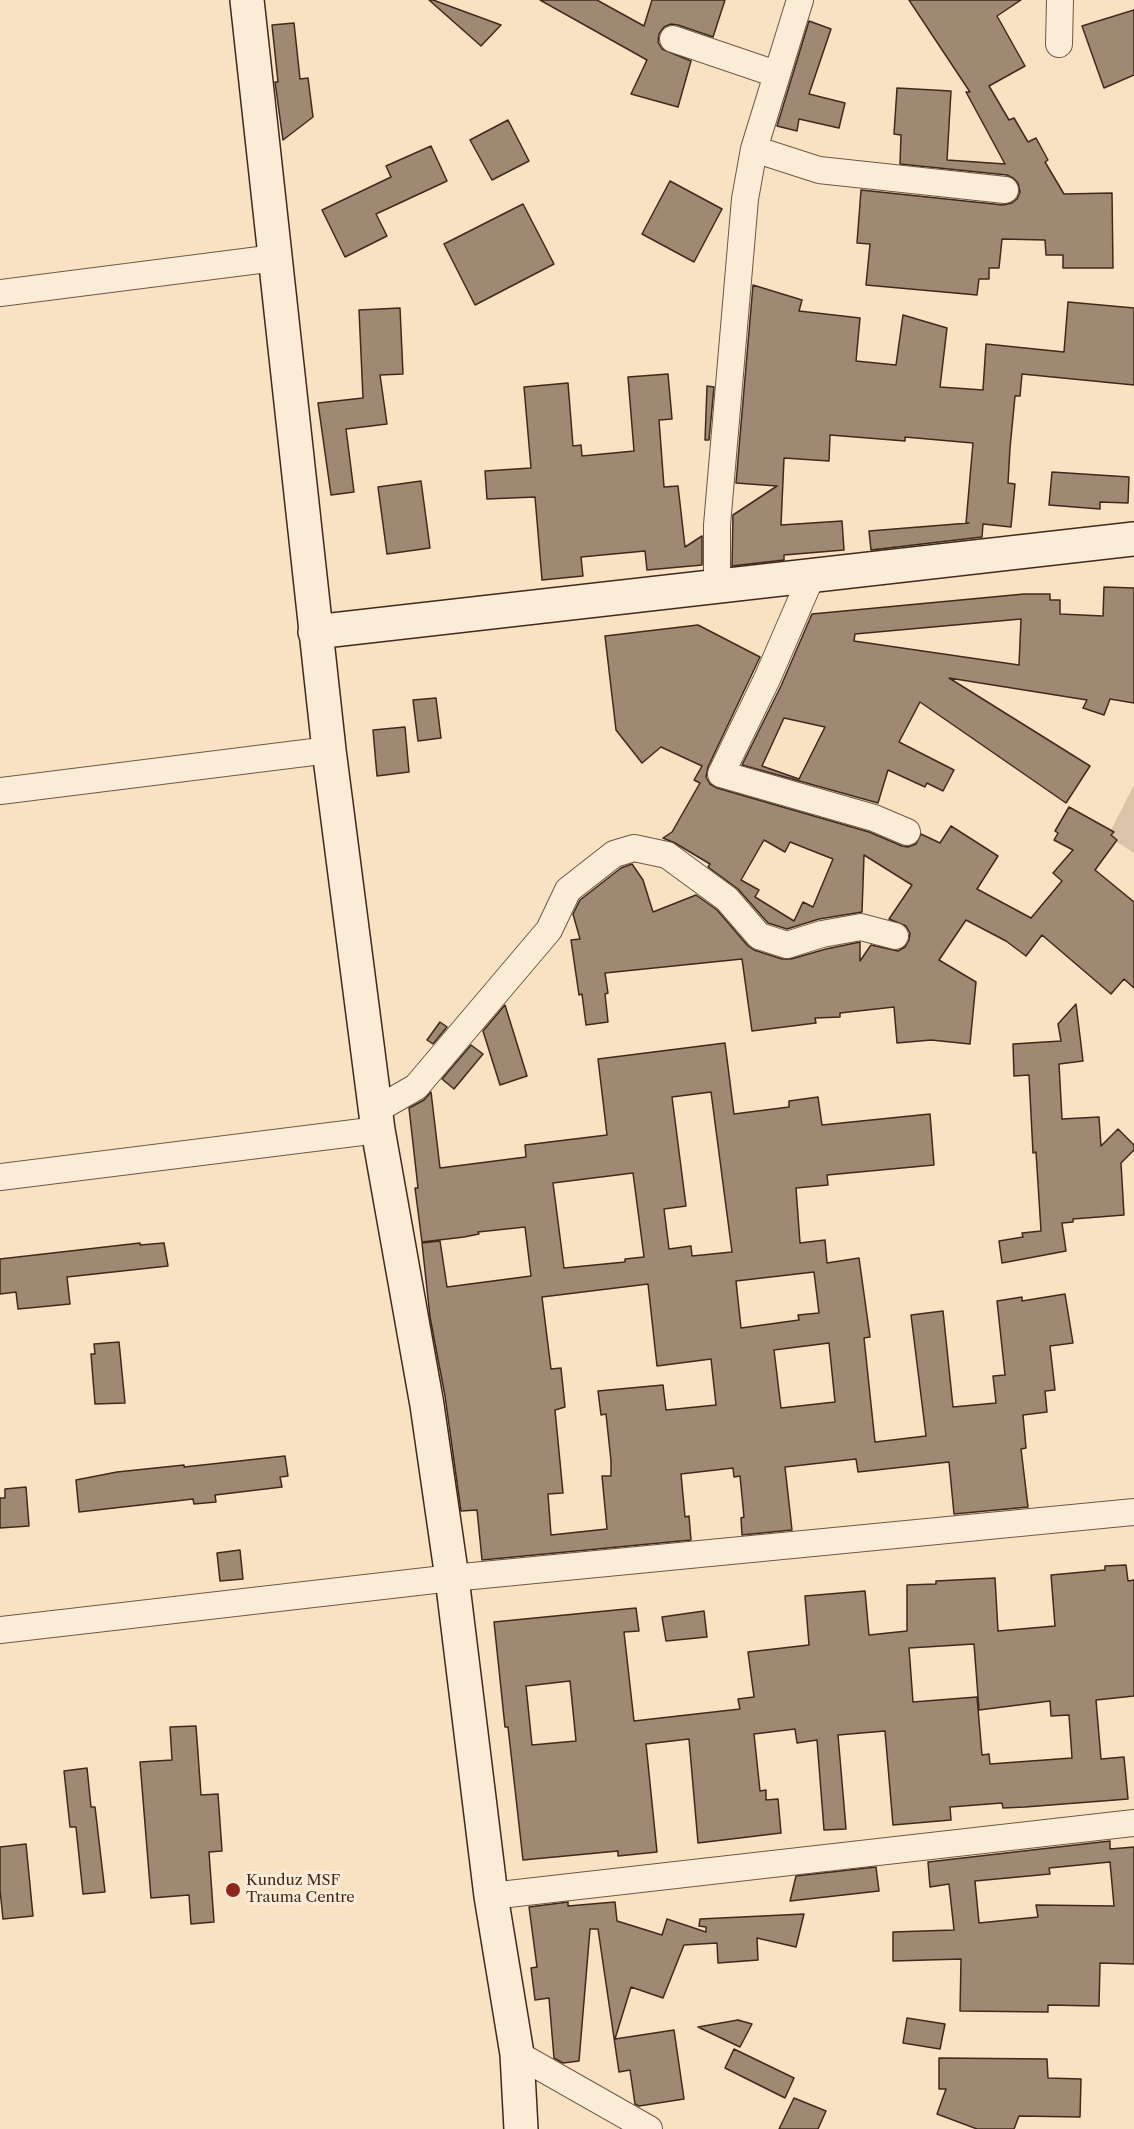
<!DOCTYPE html>
<style>
body{margin:0}
canvas{display:block;background:#f9e2c2}
</style>
<canvas width="1134" height="2129"></canvas>
<script>
const ctx = document.querySelector('canvas').getContext('2d');
ctx.lineJoin = 'round';
function fill(path, color) { ctx.fillStyle = color; ctx.fill(path, 'evenodd'); }
function trace(path, color, width, dash) { ctx.strokeStyle = color; ctx.lineWidth = width; ctx.lineCap = dash ? 'butt' : 'round'; ctx.setLineDash(dash || []); ctx.stroke(path); }
function drawText(font, color, halo, rows, align = 'center') {
  ctx.font = font + ' "Libre Caslon Text",serif'; ctx.lineWidth = 6; ctx.setLineDash([]); ctx.textBaseline = 'middle'; ctx.strokeStyle = halo; ctx.fillStyle = color; for (const [text, x, y, turn = 0] of rows) {
    ctx.save(); ctx.translate(x, y); ctx.rotate((+turn || 0) * Math.PI / 180); ctx.textAlign = isNaN(turn) ? turn : align; if (halo) ctx.strokeText(text, 0, 0); ctx.fillText(text, 0, 0); ctx.restore();
  }
}
const green = new Path2D(`
 M1134,785V853L1108,836Z`);
const building = new Path2D(`
 M429,0H433L501,25L481,46Z
 M540,0H597L644,26L652,0H725L713,37L678,25L671,24L664,27L659,34L658,42L662,49L691,61L678,107L631,94L647,60Z
 M909,0H1021L997,16L1025,66L989,86L1009,120L1014,118L1028,142L1036,138L1048,160L1045,162L1064,194L1112,193L1113,268H1063V255H1046L1045,240L1002,239L999,268H989V279H979L977,295L866,285L870,244L857,243L861,190L1003,205L1012,203L1017,199L1020,192L1018,183L1013,178L1007,175L900,164L901,135L894,134L897,88L951,91L947,160L1005,164L966,92H970Z
 M1134,10V75L1104,88L1082,26Z
 M809,21L831,29L809,94L845,103L839,128L799,119L797,131L777,126Z
 M294,23L300,79L308,78L313,117L283,140L275,82H278L272,25Z
 M508,120L529,161L492,180L470,140Z
 M431,146L447,181L376,214L387,236L345,257L322,210L391,177L386,166Z
 M670,181L722,209L694,262L642,234Z
 M523,204L554,264L475,305L444,244Z
 M753,285L802,300L799,311L860,318L856,361L896,365L903,315L947,328L940,387L983,390L986,344L1064,352L1068,302L1134,308V385L1022,374L1020,396H1015L1010,448L1008,483L1015,484L1011,527L983,524L982,537L871,550L869,531L969,523H966L973,443L905,437V441L830,435L829,461L784,458L781,525L842,521L844,550L784,555V560L732,566L733,515L777,486L736,483Z
 M400,308L403,374L380,375L387,424L346,429L354,492L331,495L318,403L363,398L359,310Z
 M668,374L672,419L659,420L664,487L678,486L685,547L702,536V565L647,570L645,551L581,557L583,576L542,580L535,497L487,499L485,471L531,468L524,387L568,383L573,446L581,445L582,456L634,451L628,377Z
 M707,386L714,387L709,440H705Z
 M1052,472L1129,477L1128,503L1100,502V509L1049,505Z
 M421,481L430,548L387,554L378,487Z
 M1104,587L1134,588V703L1110,699L1104,715L1083,708L1087,700L949,678L1090,766L1066,803L920,702L899,742L954,770L943,791L927,783L925,787L888,770L878,803L742,765L781,686L812,614L1024,594H1050V600H1060V614L1103,616ZM1021,619L1019,665L854,641L855,634ZM784,718L825,727L799,779L762,766Z
 M698,625L760,657L708,767L706,777L710,784L717,788L869,832L902,846L908,847L916,844L921,834L940,843L951,826L998,856L977,889L1031,918L1062,881L1053,873L1073,850L1054,840L1058,833L1055,831L1069,807L1114,832L1111,835L1117,840L1095,870L1134,902V988L1124,979L1111,994L1042,935L1026,956L1006,941L966,920L939,960L976,982L970,1044L931,1040L897,1043L894,1007L840,1013V1017L815,1018L816,1023L752,1031L742,959L605,973L608,993L605,994L608,1022L586,1025L582,994L579,995L571,940L580,939L573,914L580,900L621,868L632,864L643,880L653,912L696,895L717,910L748,946L754,950L782,959H791L826,949L860,942V961L871,945L898,951L905,947L909,940L910,933L906,926L889,919L912,885L864,855L862,912L819,919L787,929L768,923L738,889L708,867L710,864L675,843L663,838L672,832L700,783L694,780L702,766L661,747L642,763L616,730L605,636ZM764,840L785,852L790,842L833,859L813,907L803,902L794,921L755,897L759,890L741,880Z
 M436,698L441,738L418,741L413,700Z
 M405,727L409,772L377,776L373,730Z
 M1076,1004L1083,1061L1059,1064L1062,1119L1099,1117L1101,1146L1118,1129L1134,1145V1150L1121,1163L1124,1215L1073,1219V1222L1062,1223L1066,1251L1002,1263L999,1241L1023,1237L1022,1233L1041,1231L1036,1152L1033,1153L1029,1075L1014,1076L1013,1044L1061,1041L1058,1024Z
 M505,1005L527,1076L500,1085L483,1031Z
 M440,1022L447,1027L433,1044L427,1040Z
 M725,1043L734,1114L789,1107V1101L818,1097L822,1125L930,1114L934,1165L827,1175L828,1185L796,1188L800,1243L825,1240L827,1263L859,1258L870,1337L864,1338L875,1442L926,1436L911,1315L943,1311L953,1407L996,1403L993,1376L1005,1375L997,1301L1022,1297V1301L1065,1294L1073,1343L1050,1346L1055,1390L1045,1391L1047,1412L1023,1415L1026,1448L1021,1449L1028,1507L954,1514L949,1462L858,1472L856,1459L785,1467L792,1530L742,1535L741,1518L744,1517L740,1476L734,1477L733,1468L681,1474L685,1517L689,1516L691,1540L482,1560L477,1510L461,1511L445,1396L430,1317L422,1243L440,1241L447,1287L531,1276L525,1227L478,1232L479,1234L464,1237L422,1242L415,1188H418L409,1108L424,1100L431,1092L440,1168L526,1157L525,1145L607,1135L598,1059ZM711,1092L732,1252L692,1256L691,1246L669,1249L664,1209L686,1206L672,1097ZM633,1173L644,1257L625,1259V1262L564,1268L553,1183ZM814,1272L819,1313L798,1315L799,1320L741,1328L736,1281ZM648,1284L657,1366L711,1359L716,1405L666,1410L663,1385L598,1391L601,1415L606,1414L611,1461V1476H602L607,1529L551,1535L548,1494L563,1493L555,1410L565,1407L561,1368L551,1369L542,1297ZM829,1343L835,1402L781,1408L774,1350Z
 M471,1045L483,1054L454,1089L442,1079Z
 M140,1243V1245L164,1243L168,1266L67,1277L70,1304L18,1309L16,1292L0,1294V1259Z
 M119,1342L125,1403L95,1404L91,1354H95L94,1344Z
 M285,1456L288,1476L280,1477L282,1487L215,1495L216,1502L194,1504L193,1499L79,1512L76,1480L117,1472L184,1465V1467Z
 M26,1487L29,1526L0,1528V1498H5V1489Z
 M240,1550L243,1579L220,1581L217,1553Z
 M1126,1565L1128,1581L1134,1580V1696L1096,1700L1101,1759L1124,1757L1128,1799L1025,1807L1003,1808L1002,1803L950,1807L951,1820L893,1825L885,1731L838,1735L846,1829L824,1830L817,1740L797,1743L795,1729L754,1734L760,1791L766,1790V1800L778,1799L781,1833L698,1843L689,1739L646,1744L657,1852L618,1856V1851L523,1860L508,1727H505L494,1622L636,1608L639,1631L624,1632L634,1721L740,1709L738,1699L754,1697L748,1652L809,1645L805,1596L865,1591L869,1635L907,1631V1585L936,1584V1581L995,1578L998,1631L1055,1626L1051,1575L1105,1570V1566ZM974,1644L979,1710L1050,1701L1051,1716L1069,1715L1072,1758L990,1764L989,1754L982,1755L977,1697L913,1702L909,1648ZM570,1681L576,1741L532,1745L526,1686Z
 M704,1611L707,1637L666,1641L662,1617Z
 M196,1726L201,1795L218,1794L222,1851L209,1852L214,1922L191,1924L189,1895L151,1898L140,1762L172,1760L170,1727Z
 M87,1768L91,1807H95L105,1892L83,1894L76,1827H70L64,1771Z
 M1110,1841V1849L1134,1847V1964L1100,1963L1099,2006L1048,2005V2012L960,2011L961,1959L893,1961V1932L954,1930L949,1884L930,1887L928,1862ZM1110,1862L1114,1906L1036,1905L1038,1917L979,1923L975,1881L1050,1874L1049,1868Z
 M26,1844L33,1916L3,1919L0,1890V1847Z
 M876,1867L879,1891L790,1901L796,1876Z
 M568,1902V1906L615,1902L617,1921L662,1935L667,1919L706,1932V1927L699,1926L700,1919L804,1914L796,1947L757,1938L758,1960L718,1963L717,1943L684,1945L663,1998L631,1987L615,2039L674,2030L684,2099L639,2106L635,2104L630,2070L619,2072L598,1929H590L579,2061L563,2063L554,2058L549,1998L535,2000L531,1968L537,1967L529,1907Z
 M907,2018L945,2024L940,2049L903,2043Z
 M738,2020L752,2024L740,2047L698,2027Z
 M734,2049L794,2078L785,2098L725,2068Z
 M939,2058L1047,2059L1048,2078L1081,2079L1080,2117L1019,2116L1014,2129H977L937,2114L946,2089H939Z
 M794,2098L826,2111L818,2129H779Z`);
const street = new Path2D(`
 M673,39L776,74
 M1059,44L1060,0
 M754,149L819,170L1005,190
 M0,293L275,258
 M812,575L767,679L721,774L874,818L907,832
 M717,587V525L745,199L754,149L800,0
 M0,791L329,750
 M376,1110L416,1087L549,930L568,890L614,854L634,848L667,855L727,899L759,936L787,945L822,934L861,927L895,936
 M0,1177L378,1130
 M0,1630L452,1578L1134,1512
 M491,1896L1134,1823
 M517,2054L649,2129`);
const secondary = new Path2D(`
 M247,0L329,750L378,1130L427,1405L452,1578L491,1896L517,2054L521,2129
 M315,632L1134,539`);
const markers = [
 [233,1890,8,"#8f2418"]
];
const poiNames = [
 ["Kunduz MSF",246,1881],
 ["Trauma Centre",246,1898]
];
fill(green, '#dac3a6');
fill(building, '#a08972');
trace(building, '#40291c', 1.5);
trace(street, '#6e5746', 28);
trace(secondary, '#40291c', 36);
trace(street, '#fbecd7', 26);
trace(secondary, '#fbecd7', 33);
for (const [x, y, r, color] of markers) { const dot = new Path2D(); dot.arc(x, y, r, 0, 2 * Math.PI); ctx.fillStyle = color; ctx.fill(dot); trace(dot, '#fbecd7', 2); }
drawText('15px', '#40291c', '#fbecd7', poiNames, 'left');
</script>
